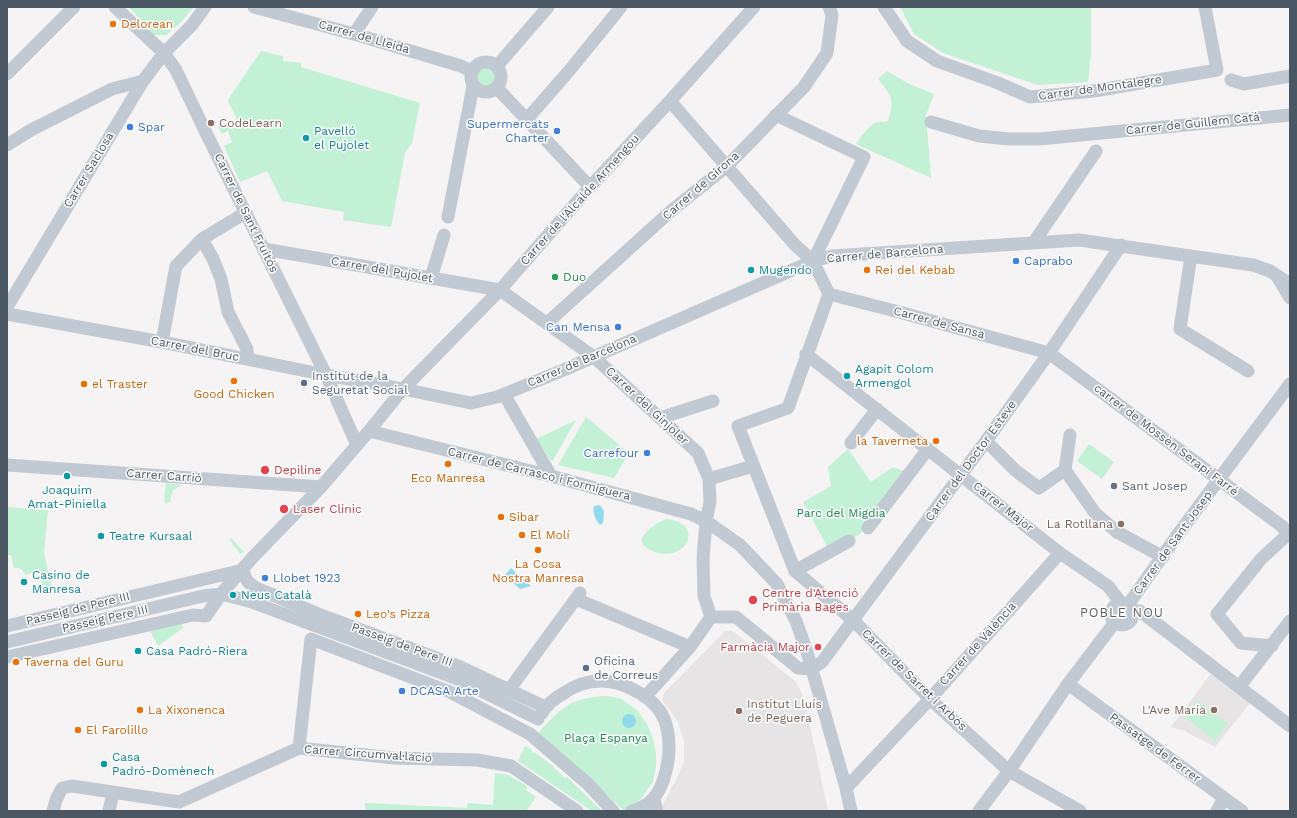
<!DOCTYPE html>
<meta charset="utf-8">
<style>
body{margin:0}
#map{position:relative;width:1297px;height:818px;overflow:hidden;background:#f5f3f3;font-family:"Work Sans",sans-serif}
canvas{display:block}
.frame{position:absolute;inset:0;border:8px solid #4a5661;pointer-events:none}
</style>
<div id="map">
<canvas width="1297" height="818"></canvas>
<div class="frame"></div>
</div>
<script>
const ctx = document.querySelector('canvas').getContext('2d');
ctx.lineJoin = 'round';
function fill(path, color) { ctx.fillStyle = color; ctx.fill(path, 'evenodd'); }
function trace(path, color, width, dash) { ctx.strokeStyle = color; ctx.lineWidth = width; ctx.lineCap = dash ? 'butt' : 'round'; ctx.setLineDash(dash || []); ctx.stroke(path); }
function drawText(font, color, halo, rows, align = 'center') {
  ctx.font = font + ' "Work Sans",sans-serif'; ctx.lineWidth = 3; ctx.setLineDash([]); ctx.textBaseline = 'middle'; ctx.strokeStyle = halo; ctx.fillStyle = color; for (const [text, x, y, turn = 0] of rows) {
    ctx.save(); ctx.translate(x, y); ctx.rotate((+turn || 0) * Math.PI / 180); ctx.textAlign = isNaN(turn) ? turn : align; if (halo) ctx.strokeText(text, 0, 0); ctx.fillText(text, 0, 0); ctx.restore();
  }
}
const education = new Path2D(`
 M725,631H733L795,681L804,697L828,811H663L662,806L678,776L684,761V741L678,722L663,701L664,693Z
 M1212,672L1251,702L1215,747L1186,732V731L1171,727Z`);
const green = new Path2D(`
 M129,7H194L179,24L166,35H154Z
 M900,7H1091V54L1088,82L1038,85L943,53L914,34Z
 M261,51L283,56V61L301,63V67L420,103L412,143L405,153L391,227L343,220L344,212L282,201L267,171L240,182L224,146L232,142L228,131L222,134L218,127L237,119L228,101L229,98Z
 M475 77a10 10 0 1 1 20 0a10 10 0 1 1-20 0Z
 M887,71L909,84L934,94L926,115L931,178L856,144C861,137 867,127 875,123C879,121 883,123 888,121C895,100 892,96 878,79Z
 M586,417L629,453L614,478L558,465Z
 M576,420L552,462L536,439Z
 M1089,444L1114,462L1102,479L1077,461Z
 M848,449L871,482L893,467L907,472L868,528L849,541L828,548L803,502L831,486L828,467Z
 M166,483L182,485L173,490L170,500L171,501L166,504L164,501Z
 M7,507L48,510L44,554L52,587L43,589L39,571L25,575C23,569 19,567 14,568L11,555H7Z
 M666,519C705,522 688,563 655,552C627,542 651,526 666,519Z
 M231,538L244,552L240,554L229,539Z
 M181,620L183,628L158,646L148,627Z
 M608,696L621,699L637,710L647,724L653,739L656,753V767L653,782L640,800L624,811L582,771L537,735C559,708 572,697 608,696Z
 M1198,701L1228,724L1215,741L1185,717Z
 M525,746L532,750V753L534,752L554,767V768L565,778L567,777L602,811H592L518,761Z
 M495,773L508,775L527,786L526,790L536,797L526,811H365V803L467,808L468,803L493,805Z`);
const water = new Path2D(`
 M600,505L604,511L603,523L600,525C596,520 592,513 594,506Z
 M511,568L531,586L520,589L505,575Z
 M622 721a7 7 0 1 1 14 0a7 7 0 1 1-14 0Z`);
const minor = new Path2D(`
 M115,7L164,53L176,70L208,137L326,375L357,445
 M254,7L354,34L461,66L471,71
 M884,7L907,41L937,61L998,83L1030,97L1094,91L1217,70
 M1205,7L1217,70
 M354,34L372,7
 M471 77a15 15 0 1 1 30 0a15 15 0 1 1-30 0Z
 M497,66L548,7
 M7,74L74,7
 M1231,80L1244,84L1290,76
 M497,88L590,187
 M670,101L795,245L813,261L829,294L788,408L738,426L795,571L853,620L930,699L1009,771L1080,811
 M776,115L864,157L813,261
 M527,119L569,71L621,7
 M931,122L979,136L1009,139H1039L1290,115
 M7,145L31,130L112,89L143,81
 M448,217L473,86
 M202,239L213,259L221,279L228,312L247,349L248,359
 M1034,242L1096,151
 M264,249L500,290L594,357L698,453L709,479L710,502L706,521L703,559L704,596L711,617
 M1191,256L1180,329L1248,371
 M431,278L444,235
 M1278,278L1290,298
 M829,294L899,312L1049,353L1283,527L1287,535L1261,559L1217,614L1241,643L1272,646
 M7,307L143,81L164,53L192,25L205,7
 M7,314L162,342L326,375L383,385L471,403L497,397L566,369L813,261L832,256L1079,240L1253,265L1270,271L1290,284
 M547,323L671,211L727,166L804,87L827,53L832,15L829,7
 M162,342L176,266L202,239L245,213
 M806,354L1060,553L1108,586L1121,603
 M504,394L551,476
 M660,418L713,401
 M369,431L551,476L691,514L706,521L740,545L777,584L796,621L807,652L846,788L851,811
 M986,441L1016,471L1039,488L1065,470L1095,513L1117,532L1163,557
 M851,443L877,409
 M7,465L321,487
 M1065,470L1070,435
 M709,479L753,466
 M868,528L928,449
 M243,570L245,577L248,582L256,588L316,613L458,666L545,707
 M795,571L849,541
 M576,599L690,647
 M1111 614a11 11 0 1 1 22 0a11 11 0 1 1-22 0Z
 M1128,605L1176,537L1290,384
 M1132,611H1140L1290,726
 M711,617H736L798,668L812,669
 M7,626L243,570
 M7,642L203,596L221,594L249,601L455,678L538,719
 M7,657L193,615L206,616L221,594L253,557L321,487L369,431L403,389L500,290L590,187L670,101L754,7
 M812,669L822,662L853,620L986,441L1049,353L1121,245
 M1068,684L1242,811
 M1239,687L1290,621
 M509,690L580,593
 M645,697L690,647L711,617
 M542,713C547,704 555,698 564,693C574,686 588,681 601,681C624,681 657,698 665,721C671,740 670,759 664,778C659,795 650,806 632,811
 M299,748L311,639L450,692L530,734L588,784L613,811
 M846,788L930,699L1060,553
 M654,799L657,811
 M53,811L56,800L62,788L72,786L179,802L299,748L394,758L477,760L511,766L577,811
 M109,811L113,793
 M979,811L1009,771L1068,684L1115,622
 M1217,811L1224,798`);
const markers = [
 [113,24,4,"#e8710a"],
 [211,123,4,"#8d6e63"],
 [130,127,4,"#3f7fe0"],
 [557,131,4,"#3f7fe0"],
 [306,138,4,"#0f9aa8"],
 [1016,261,4,"#3f7fe0"],
 [751,270,4,"#0f9aa8"],
 [867,270,4,"#e8710a"],
 [555,277,4,"#2e9e5b"],
 [618,327,4,"#3f7fe0"],
 [847,376,4,"#0f9aa8"],
 [234,381,4,"#e8710a"],
 [304,383,4,"#5c6f8a"],
 [84,384,4,"#e8710a"],
 [936,441,4,"#e8710a"],
 [647,453,4,"#3f7fe0"],
 [448,464,4,"#e8710a"],
 [265,470,5,"#e0444e"],
 [67,476,4,"#0f9aa8"],
 [1114,486,4,"#6b7280"],
 [284,509,5,"#e0444e"],
 [501,517,4,"#e8710a"],
 [1121,524,4,"#8d6e63"],
 [522,535,4,"#e8710a"],
 [101,536,4,"#0f9aa8"],
 [538,550,4,"#e8710a"],
 [265,578,4,"#3f7fe0"],
 [24,582,4,"#0f9aa8"],
 [233,595,4,"#0f9aa8"],
 [753,600,5,"#e0444e"],
 [358,614,4,"#e8710a"],
 [818,647,4,"#e0444e"],
 [138,651,4,"#0f9aa8"],
 [16,662,4,"#e8710a"],
 [586,668,4,"#5c6f8a"],
 [402,691,4,"#3f7fe0"],
 [140,710,4,"#e8710a"],
 [1214,710,4,"#8d6e63"],
 [739,711,4,"#8d6e63"],
 [78,730,4,"#e8710a"],
 [104,764,4,"#0f9aa8"]
];
const foodNames = [
 ["Delorean",121,24],
 ["Rei del Kebab",875,270],
 ["el Traster",92,384],
 ["Good Chicken",234,394,"center"],
 ["la Taverneta",928,441,"right"],
 ["Eco Manresa",448,478,"center"],
 ["Sibar",509,517],
 ["El Molí",530,535],
 ["La Cosa",538,564,"center"],
 ["Nostra Manresa",538,578,"center"],
 ["Leo's Pizza",366,614],
 ["Taverna del Guru",24,662],
 ["La Xixonenca",148,710],
 ["El Farolillo",86,730]
];
const streetNames = [
 ["Carrer de Lleida",364,37,16],
 ["Carrer de Montalegre",1100,88,-8],
 ["Carrer de Guillem Catà",1193,124,-6],
 ["Carrer Saclosa",89,170,-59],
 ["Carrer de Girona",701,186,-41],
 ["Carrer de l'Alcalde Armengou",580,200,-48],
 ["Carrer de Sant Fruitós",246,213,64],
 ["Carrer de Barcelona",885,254,-5],
 ["Carrer del Pujolet",382,270,10],
 ["Carrer de Sansa",939,323,15],
 ["Carrer del Bruc",195,349,11],
 ["Carrer de Barcelona",582,361,-23],
 ["Carrer del Ginjoler",647,406,43],
 ["carrer de Mossèn Serapí Farré",1166,440,37],
 ["Carrer del Doctor Esteve",971,461,-54],
 ["Carrer de Carrasco i Formiguera",539,474,14],
 ["Carrer Carrió",164,476,4],
 ["Carrer Major",1003,507,38],
 ["Carrer de Sant Josep",1173,543,-54],
 ["Passeig de Pere III",78,609,-14],
 ["Passeig Pere III",105,619,-13],
 ["Carrer de València",978,644,-48],
 ["Passeig de Pere III",402,645,20],
 ["Carrer de Sarret i Arbós",914,680,44],
 ["Passatge de Ferrer",1155,748,36],
 ["Carrer Circumval·lació",368,754,4]
];
const educationNames = [
 ["CodeLearn",219,123],
 ["La Rotllana",1113,524,"right"],
 ["Institut Lluís",747,704],
 ["de Peguera",747,718],
 ["L'Ave Maria",1206,710,"right"]
];
const shopNames = [
 ["Supermercats",549,124,"right"],
 ["Charter",549,138,"right"],
 ["Spar",138,127],
 ["Caprabo",1024,261],
 ["Can Mensa",610,327,"right"],
 ["Carrefour",639,453,"right"],
 ["Llobet 1923",273,578],
 ["DCASA Arte",410,691]
];
const cultureNames = [
 ["Pavelló",314,131],
 ["el Pujolet",314,145],
 ["Mugendo",759,270],
 ["Agapit Colom",855,369],
 ["Armengol",855,383],
 ["Joaquim",67,490,"center"],
 ["Amat-Piniella",67,504,"center"],
 ["Teatre Kursaal",109,536],
 ["Casino de",32,575],
 ["Manresa",32,589],
 ["Neus Català",241,595],
 ["Casa Padró-Riera",146,651],
 ["Casa",112,757],
 ["Padró-Domènech",112,771]
];
const leisureNames = [
 ["Duo",563,277]
];
const serviceNames = [
 ["Institut de la",312,376],
 ["Seguretat Social",312,390],
 ["Oficina",594,661],
 ["de Correus",594,675]
];
const healthNames = [
 ["Depiline",274,470],
 ["Laser Clinic",293,509],
 ["Centre d'Atenció",762,593],
 ["Primària Bages",762,607],
 ["Farmàcia Major",810,647,"right"]
];
const worshipNames = [
 ["Sant Josep",1122,486]
];
const parkNames = [
 ["Parc del Migdia",841,513],
 ["Plaça Espanya",606,738]
];
const neighbourhoodNames = [
 ["POBLE NOU",1122,613]
];
fill(education, '#e6e4e5');
fill(green, '#c3f1d5');
fill(water, '#90daee');
trace(minor, '#c1cad2', 13);
for (const [x, y, r, color] of markers) { const dot = new Path2D(); dot.arc(x, y, r, 0, 2 * Math.PI); ctx.fillStyle = color; ctx.fill(dot); trace(dot, '#fff', 1.5); }
drawText('12px', '#c56008', '#fff', foodNames, 'left');
drawText('12px', '#4a5661', '#fff', streetNames);
drawText('12px', '#785e54', '#fff', educationNames, 'left');
drawText('12px', '#366cbe', '#fff', shopNames, 'left');
drawText('12px', '#0d838f', '#fff', cultureNames, 'left');
drawText('12px', '#27864d', '#fff', leisureNames, 'left');
drawText('12px', '#4e5e75', '#fff', serviceNames, 'left');
drawText('12px', '#be3a42', '#fff', healthNames, 'left');
drawText('12px', '#5b616d', '#fff', worshipNames, 'left');
drawText('12px', '#17864f', '#fff', parkNames);
ctx.letterSpacing = '1px';
drawText('13px', '#5f6368', '#fff', neighbourhoodNames);
ctx.letterSpacing = '0px';
</script>
